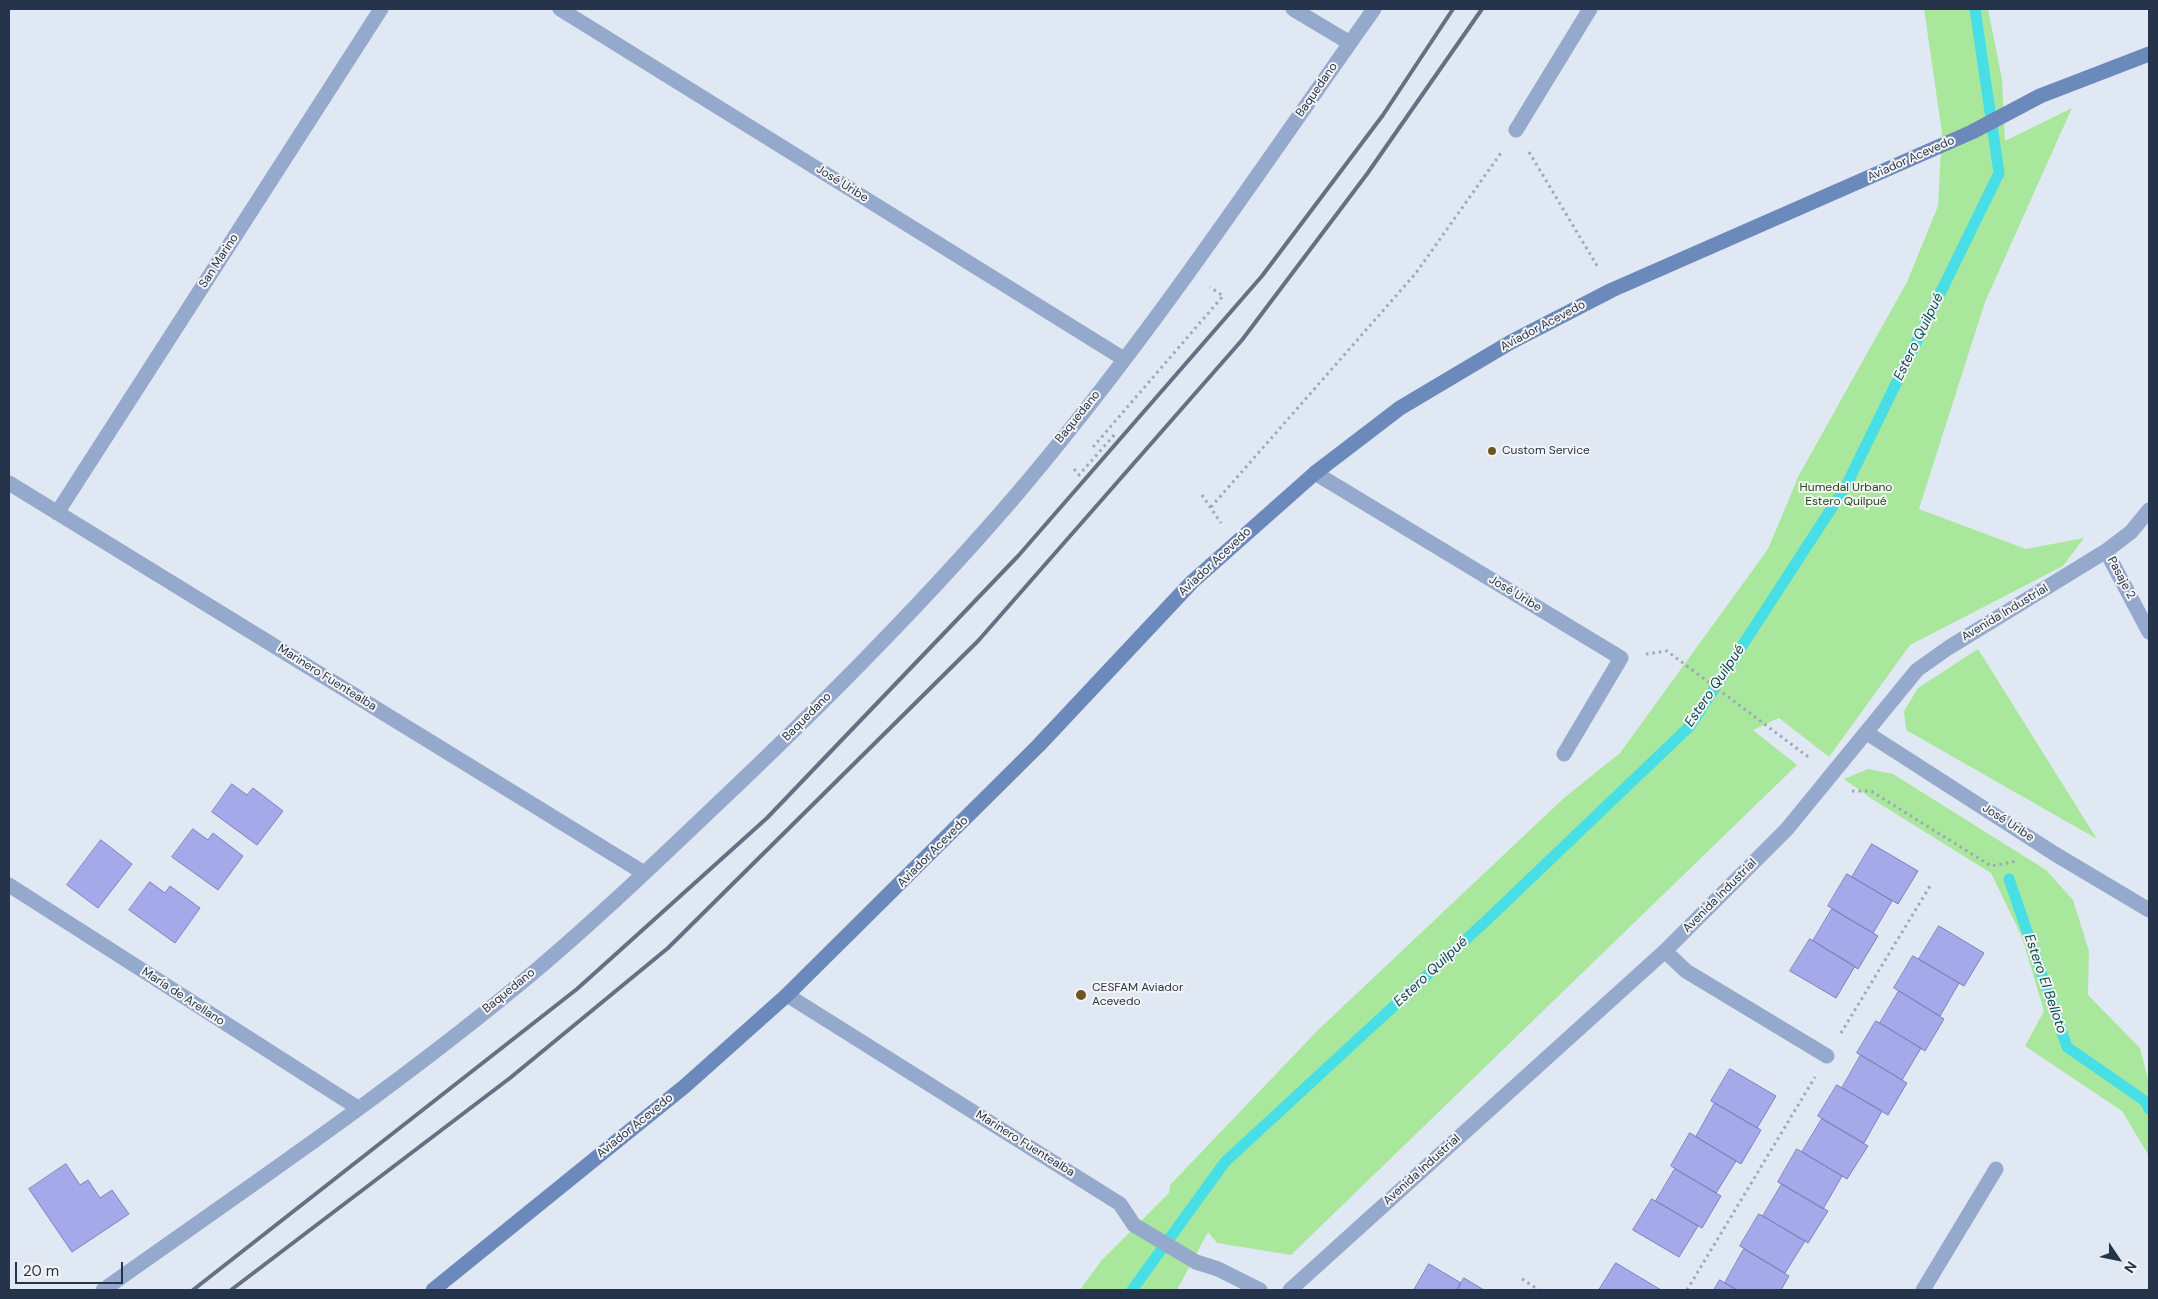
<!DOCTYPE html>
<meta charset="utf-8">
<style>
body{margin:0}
#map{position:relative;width:2158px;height:1299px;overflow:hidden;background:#e0e8f4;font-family:"DM Sans",sans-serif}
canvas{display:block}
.frame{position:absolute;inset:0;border:10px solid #26344b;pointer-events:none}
.north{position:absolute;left:2093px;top:1234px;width:50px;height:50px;-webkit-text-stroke:4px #f4f4f4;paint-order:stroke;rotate:124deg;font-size:14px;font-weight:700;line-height:20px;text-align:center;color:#26344b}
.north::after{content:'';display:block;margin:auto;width:18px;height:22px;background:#26344b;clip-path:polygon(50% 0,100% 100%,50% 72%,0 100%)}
.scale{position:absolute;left:15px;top:1262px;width:108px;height:22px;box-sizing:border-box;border:2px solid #26344b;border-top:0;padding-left:6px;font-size:15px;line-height:18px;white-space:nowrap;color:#26344b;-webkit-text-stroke:4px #f4f4f4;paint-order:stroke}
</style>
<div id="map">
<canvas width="2158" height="1299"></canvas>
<div class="frame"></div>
<div class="north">N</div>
<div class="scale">20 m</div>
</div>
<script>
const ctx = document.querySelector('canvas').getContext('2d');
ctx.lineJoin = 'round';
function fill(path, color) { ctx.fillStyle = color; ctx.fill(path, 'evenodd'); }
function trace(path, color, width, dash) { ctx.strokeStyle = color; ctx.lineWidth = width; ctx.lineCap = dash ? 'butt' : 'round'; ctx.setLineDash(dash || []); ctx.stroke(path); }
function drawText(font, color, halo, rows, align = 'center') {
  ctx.font = font + ' "DM Sans",sans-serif'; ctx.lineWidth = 4; ctx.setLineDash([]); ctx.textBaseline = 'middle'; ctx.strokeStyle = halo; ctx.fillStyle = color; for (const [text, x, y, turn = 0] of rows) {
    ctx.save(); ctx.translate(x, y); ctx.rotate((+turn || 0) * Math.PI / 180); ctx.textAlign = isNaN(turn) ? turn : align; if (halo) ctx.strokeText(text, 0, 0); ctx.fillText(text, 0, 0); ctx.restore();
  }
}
const green = new Path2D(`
 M1924,9H1988L2002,79L2005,141L2072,108L1985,302L1919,509L2026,549L2084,538L2063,566L1910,645L1829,757L1779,718L1753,730L1797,765L1291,1255L1217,1243L1208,1232L1177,1290H1080L1101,1261L1169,1193L1170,1185L1318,1030L1564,798L1620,753L1768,549L1799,475L1907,282L1938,206L1942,133Z
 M1978,649L2097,839L1906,730L1904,711L1918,688Z
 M1868,769L1893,774L2046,870L2073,900L2089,951L2088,995L2140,1048L2149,1083V1156L2122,1111L2025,1046L2044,1011L2022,937L1991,873L1872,799L1844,779Z`);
const stream = new Path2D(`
 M2009,879L2067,1047L2145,1101L2149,1109
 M1132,1290L1225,1162L1487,920L1690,726L1846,486L1999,173L1975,9`);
const building = new Path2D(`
 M232,784L247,795L253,788L283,811L257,845L212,812Z
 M193,829L208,840L213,833L243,856L218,890L172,857Z
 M101,840L132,864L98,908L67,885Z
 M1872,844L1918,871L1898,904L1852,877Z
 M1847,874L1892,901L1873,933L1828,906Z
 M150,882L165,893L170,886L200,908L175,943L129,910Z
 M1832,909L1878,936L1858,969L1813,941Z
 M1939,926L1984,953L1964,986L1919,959Z
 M1810,939L1855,966L1836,998L1790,971Z
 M1913,956L1959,983L1940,1016L1894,988Z
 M1899,991L1944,1019L1925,1051L1880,1023Z
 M1876,1021L1921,1048L1902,1080L1857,1053Z
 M1861,1055L1907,1083L1888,1115L1842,1088Z
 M1730,1069L1776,1096L1757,1128L1711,1101Z
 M1837,1085L1882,1111L1864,1143L1818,1116Z
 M1715,1103L1761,1130L1741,1164L1696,1137Z
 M1822,1119L1868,1146L1847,1179L1802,1152Z
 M1690,1133L1736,1161L1716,1193L1671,1166Z
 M1797,1149L1842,1176L1823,1209L1778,1182Z
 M66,1164L80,1185L88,1180L100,1198L112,1190L129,1214L72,1252L29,1189Z
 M1675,1169L1721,1196L1702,1228L1656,1201Z
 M1782,1184L1828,1211L1808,1243L1763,1216Z
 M1652,1199L1698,1226L1679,1257L1633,1230Z
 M1759,1214L1805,1241L1785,1273L1740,1246Z
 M1744,1249L1789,1276L1781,1290H1737L1725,1283Z
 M1616,1263L1661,1290H1599Z
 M1429,1264L1461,1283L1457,1290H1414Z
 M1464,1278L1484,1290H1457Z
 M1720,1280L1725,1283L1737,1290H1714Z`);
const path = new Path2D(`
 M1529,152L1599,269
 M1093,447L1223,296L1210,287
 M1074,469L1079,475L1116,433
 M1202,495L1221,523
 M1211,507L1416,273L1503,150
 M1646,654L1667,651L1811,759
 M1852,791H1871L1991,866L2017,861
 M1841,1033L1930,886
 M1522,1279L1539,1290
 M1687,1290L1815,1077`);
const lane = new Path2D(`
 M1516,130L1590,9
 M1665,951L1686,971L1827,1056`);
const street = new Path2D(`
 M560,9L1124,359
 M1293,9L1350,43
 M1315,473L1621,658L1564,754
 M9,483L644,873
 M57,513L381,9
 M2106,551L2149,632
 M1867,733L2055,854L2149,910
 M9,885L358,1108
 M787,995L1120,1204L1134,1225L1196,1262L1218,1269L1260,1290
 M103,1290C241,1192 385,1095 516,987C584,931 648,870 712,809C818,709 922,605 1017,494C1147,341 1258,173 1374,9
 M1290,1290L1665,951L1787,829L1917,670L1948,648L2106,551L2131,532L2149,510
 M1923,1290L1996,1169`);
const secondary = new Path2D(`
 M433,1290L685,1086L787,995L1039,745L1192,582L1315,473L1400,408L1511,342L1612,290L1972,132L2040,96L2149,54`);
const rail = new Path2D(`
 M193,1290L577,989L767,818L1019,555L1262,276L1383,115L1453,9
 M231,1290L510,1078L668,948L978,641L1242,340L1367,174L1482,9`);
const markers = [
 [1492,451,5,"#6e5526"],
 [1081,995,6,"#6e5526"]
];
const streetNames = [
 ["Baquedano",1317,90,-55],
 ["Aviador Acevedo",1911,159,-24],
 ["José Uribe",842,184,32],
 ["San Marino",219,261,-57],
 ["Aviador Acevedo",1543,326,-28],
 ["Baquedano",1078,417,-51],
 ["Aviador Acevedo",1215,562,-43],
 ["Pasaje 2",2121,578,62],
 ["José Uribe",1515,594,31],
 ["Avenida Industrial",2005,613,-31],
 ["Marinero Fuentealba",327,678,32],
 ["Baquedano",807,717,-45],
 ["José Uribe",2008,823,33],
 ["Aviador Acevedo",933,852,-45],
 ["Avenida Industrial",1720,896,-45],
 ["Baquedano",509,991,-39],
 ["María de Arellano",183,997,33],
 ["Aviador Acevedo",635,1126,-39],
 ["Marinero Fuentealba",1025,1144,32],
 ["Avenida Industrial",1422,1170,-42]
];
const poiNames = [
 ["Custom Service",1502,451],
 ["CESFAM Aviador",1092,988],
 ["Acevedo",1092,1002]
];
const parkNames = [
 ["Humedal Urbano",1846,488],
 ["Estero Quilpué",1846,502]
];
const waterNames = [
 ["Estero Quilpué",1919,337,-64],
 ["Estero Quilpué",1715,686,-56],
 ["Estero Quilpué",1431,972,-43],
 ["Estero El Belloto",2045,984,71]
];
fill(green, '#a9e89c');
trace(stream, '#48dee6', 11);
fill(building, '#a4a9e9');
trace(building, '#7c80bd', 1);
trace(path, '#9da7b7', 3, [2.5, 4]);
trace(lane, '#94a9cb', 15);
trace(street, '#94a9cb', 15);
trace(secondary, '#6b89bb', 15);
trace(rail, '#647084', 4);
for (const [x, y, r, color] of markers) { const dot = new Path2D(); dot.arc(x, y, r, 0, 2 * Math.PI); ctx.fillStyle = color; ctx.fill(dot); trace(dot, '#f4f4f4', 2); }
drawText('12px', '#26344b', '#f4f4f4', streetNames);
drawText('12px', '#26344b', '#f4f4f4', poiNames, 'left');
drawText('12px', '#1f4916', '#f4f4f4', parkNames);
drawText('italic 14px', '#094c50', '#f4f4f4', waterNames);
</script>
